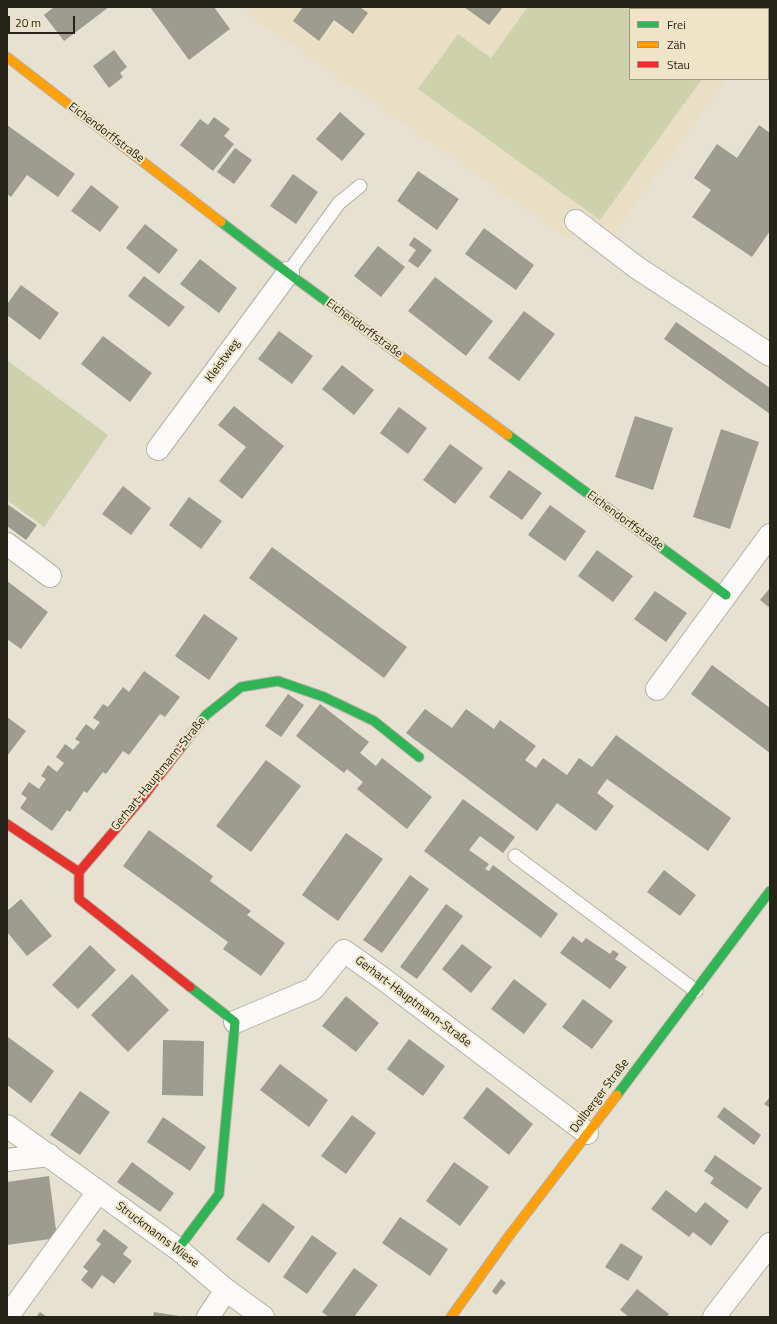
<!DOCTYPE html>
<meta charset="utf-8">
<style>
body{margin:0}
#map{position:relative;width:777px;height:1324px;overflow:hidden;background:#e6e1d1;font-family:"Titillium Web",sans-serif}
canvas{display:block}
.frame{position:absolute;inset:0;border:8px solid #262318;pointer-events:none}
.legend{position:absolute;left:629px;top:8px;width:140px;height:72px;box-sizing:border-box;background:#eee5c9;border:1px solid #9e9782;margin:0;padding:5px 7px;list-style:none;font-size:12px;color:#262318}
.legend li{display:flex;align-items:center;gap:8px;height:20px}
.legend b{width:20px;border:1px solid #9e9782}
.scale{position:absolute;left:8px;top:16px;width:67px;height:18px;box-sizing:border-box;border:2px solid #262318;border-top:0;padding-left:5px;font-size:12px;line-height:14px;white-space:nowrap;color:#262318;-webkit-text-stroke:3px #eee5c9;paint-order:stroke}
</style>
<div id="map">
<canvas width="777" height="1324"></canvas>
<div class="frame"></div>
<ul class="legend">
<li><b style="height:5px;background:#30b455"></b>Frei</li>
<li><b style="height:5px;background:#ff9f0a"></b>Zäh</li>
<li><b style="height:5px;background:#e5322d"></b>Stau</li>
</ul>
<div class="scale">20 m</div>
</div>
<script>
const ctx = document.querySelector('canvas').getContext('2d');
ctx.lineJoin = 'round';
function fill(path, color) { ctx.fillStyle = color; ctx.fill(path, 'evenodd'); }
function trace(path, color, width, dash) { ctx.strokeStyle = color; ctx.lineWidth = width; ctx.lineCap = dash ? 'butt' : 'round'; ctx.setLineDash(dash || []); ctx.stroke(path); }
function drawText(font, color, halo, rows, align = 'center') {
  ctx.font = font + ' "Titillium Web",sans-serif'; ctx.lineWidth = 4; ctx.setLineDash([]); ctx.textBaseline = 'middle'; ctx.strokeStyle = halo; ctx.fillStyle = color; for (const [text, x, y, turn = 0] of rows) {
    ctx.save(); ctx.translate(x, y); ctx.rotate((+turn || 0) * Math.PI / 180); ctx.textAlign = isNaN(turn) ? turn : align; if (halo) ctx.strokeText(text, 0, 0); ctx.fillText(text, 0, 0); ctx.restore();
  }
}
const built = new Path2D(`
 M244,7H770V20L768,23V9H630V79H727L611,236L585,218L569,239L250,15Z`);
const green = new Path2D(`
 M528,7H754L752,9H630V79H702L600,220L418,89L458,34L491,58Z
 M7,360L108,435L44,527L7,500Z`);
const building = new Path2D(`
 M54,7H109L64,41L44,15Z
 M150,7H214L230,29L189,60Z
 M303,7H360L368,13L353,34L334,20L319,41L293,21Z
 M464,7H503L489,25Z
 M114,50L127,67L120,73L123,77L109,88L93,66Z
 M340,112L365,134L342,161L316,139Z
 M214,117L230,129L224,136L234,144L213,171L180,145L200,119L208,125Z
 M7,125L75,174L58,197L27,175L11,197L7,194Z
 M759,125L770,133V231L752,257L692,217L711,190L694,178L717,144L737,158Z
 M235,148L252,160L234,184L217,172Z
 M418,171L459,199L437,230L397,201Z
 M293,174L318,192L296,224L270,206Z
 M91,185L119,207L100,232L71,211Z
 M145,224L178,250L159,274L126,248Z
 M484,228L534,265L516,290L465,254Z
 M414,237L432,250L418,268L408,261L416,250L409,245Z
 M378,246L405,267L381,297L354,276Z
 M200,259L237,288L219,313L180,284Z
 M144,276L185,307L169,327L128,296Z
 M435,277L493,321L466,356L408,311Z
 M21,285L59,313L40,340L7,315V304Z
 M524,311L555,334L519,381L488,358Z
 M676,322L770,388V414L664,339Z
 M279,331L313,356L292,384L258,359Z
 M103,336L152,373L130,402L81,364Z
 M342,365L374,390L354,415L322,389Z
 M234,406L284,446L242,499L219,481L246,447L218,425Z
 M399,407L427,428L408,454L380,433Z
 M635,416L673,428L653,490L615,477Z
 M721,429L759,442L730,529L693,517Z
 M450,444L483,468L455,504L423,480Z
 M509,470L542,493L522,520L489,497Z
 M123,486L151,508L131,535L102,514Z
 M189,497L222,521L201,549L169,525Z
 M7,504L37,525L26,540L7,526Z
 M550,505L586,531L565,561L528,535Z
 M272,547L407,647L384,678L249,578Z
 M597,550L633,576L613,602L578,576Z
 M7,581L48,612L21,649L7,639Z
 M770,588V608L760,600Z
 M655,591L687,613L666,642L634,619Z
 M204,614L238,638L209,680L175,656Z
 M712,665L770,708V753L691,694Z
 M144,671L180,697L165,717L160,714L129,755L123,751L106,774L103,772L87,793L84,791L70,812L67,810L52,831L20,808L27,798L21,794L29,782L39,789L46,779L41,776L48,765L57,772L64,763L56,757L65,744L73,750L80,742L75,739L86,724L94,730L100,722L93,718L103,704L108,707L123,687L129,692Z
 M288,694L304,705L281,737L265,726Z
 M320,704L369,742L360,753L376,766L382,758L432,797L407,829L357,789L363,782L347,769L344,773L296,736Z
 M425,709L452,728L466,709L494,729L500,720L536,746L525,760L536,768L543,758L567,775L579,758L592,767L616,735L731,818L708,851L607,779L597,793L614,806L596,831L557,803L537,831L406,733Z
 M7,717L26,731L7,756Z
 M266,760L301,786L251,852L216,826Z
 M463,799L515,837L503,853L480,836L469,850L489,864L485,869L489,871L493,865L558,914L541,938L424,851Z
 M149,830L213,876L210,881L251,911L247,915L285,943L261,976L223,949L228,942L123,866Z
 M346,833L383,859L338,921L302,895Z
 M664,870L696,895L680,916L647,892Z
 M410,875L429,889L382,953L363,940Z
 M21,899L52,936L27,956L7,932V911Z
 M446,904L463,916L417,979L400,967Z
 M573,936L582,943L586,938L610,954L613,950L619,954L615,959L627,967L610,989L560,953Z
 M462,944L492,967L471,993L442,969Z
 M90,945L116,970L78,1009L52,985Z
 M132,974L169,1010L128,1052L91,1015Z
 M514,979L547,1004L524,1034L491,1009Z
 M346,996L379,1023L356,1052L322,1026Z
 M583,999L613,1021L592,1049L562,1027Z
 M8,1037L54,1071L31,1103L7,1085V1039Z
 M409,1039L445,1066L423,1096L387,1069Z
 M163,1040L204,1041L203,1096L162,1095Z
 M280,1064L328,1100L309,1127L260,1090Z
 M487,1087L533,1124L509,1155L463,1118Z
 M80,1091L110,1112L80,1155L50,1135Z
 M770,1097V1108L764,1104Z
 M724,1107L761,1135L754,1145L717,1117Z
 M352,1115L376,1133L346,1174L321,1156Z
 M163,1117L206,1147L190,1171L147,1142Z
 M715,1155L762,1188L747,1209L710,1183L714,1178L704,1171Z
 M132,1162L174,1193L160,1212L117,1182Z
 M454,1162L489,1187L460,1226L426,1201Z
 M49,1176L57,1238L7,1245V1182Z
 M666,1190L696,1213L705,1202L729,1221L711,1246L693,1232L689,1237L651,1209Z
 M263,1203L295,1227L269,1263L236,1239Z
 M400,1217L448,1249L430,1276L382,1243Z
 M104,1229L128,1247L123,1254L132,1261L114,1284L102,1275L92,1289L81,1280L88,1271L83,1267L101,1244L96,1240Z
 M312,1235L337,1253L307,1294L283,1277Z
 M621,1243L643,1257L628,1281L605,1267Z
 M354,1268L378,1285L354,1317H329L322,1312Z
 M501,1279L506,1283L496,1295L492,1291Z
 M637,1289L669,1314L667,1317H629L620,1310Z
 M40,1312L47,1317H36Z
 M154,1312L179,1316V1317H153Z`);
const lane = new Path2D(`
 M288,273L339,203L360,186
 M515,856L696,991`);
const street = new Path2D(`
 M576,221L636,267L770,355
 M158,449L288,273
 M7,544L50,576
 M657,689L770,535
 M235,1022L313,989L344,951L382,978L587,1133
 M7,1126L178,1249L226,1290L263,1317
 M7,1160L49,1155
 M7,1317L98,1192
 M208,1317L226,1290
 M714,1317L770,1244`);
const fast = new Path2D(`
 M221,222L288,273L386,345
 M508,435L726,595
 M180,749L206,715L241,687L278,681L324,697L374,721L419,757
 M617,1095L770,891
 M178,1249L219,1194L235,1022L190,987`);
const slow = new Path2D(`
 M7,57L221,222
 M386,345L508,435
 M451,1317L509,1236L617,1095`);
const jam = new Path2D(`
 M7,824L79,872V899L190,987
 M79,872L143,797L180,749`);
const streetNames = [
 ["Eichendorffstraße",106,133,37],
 ["Eichendorffstraße",364,329,36],
 ["Kleistweg",223,361,-54],
 ["Eichendorffstraße",625,521,36],
 ["Gerhart-Hauptmann-Straße",159,774,-51],
 ["Gerhart-Hauptmann-Straße",413,1002,37],
 ["Dollberger Straße",600,1096,-53],
 ["Struckmanns Wiese",157,1235,37]
];
fill(built, '#e8dfc4');
fill(green, '#cdd2ac');
fill(building, '#9e9b8f');
trace(lane, '#b4b1a4', 15);
trace(street, '#b4b1a4', 24);
trace(fast, '#b4b1a4', 11);
trace(slow, '#b4b1a4', 11);
trace(jam, '#b4b1a4', 11);
trace(lane, '#fbfaf8', 13);
trace(street, '#fbfaf8', 22);
trace(fast, '#30b455', 9);
trace(slow, '#ff9f0a', 9);
trace(jam, '#e5322d', 9);
drawText('12px', '#262318', '#eee5c9', streetNames);
</script>
